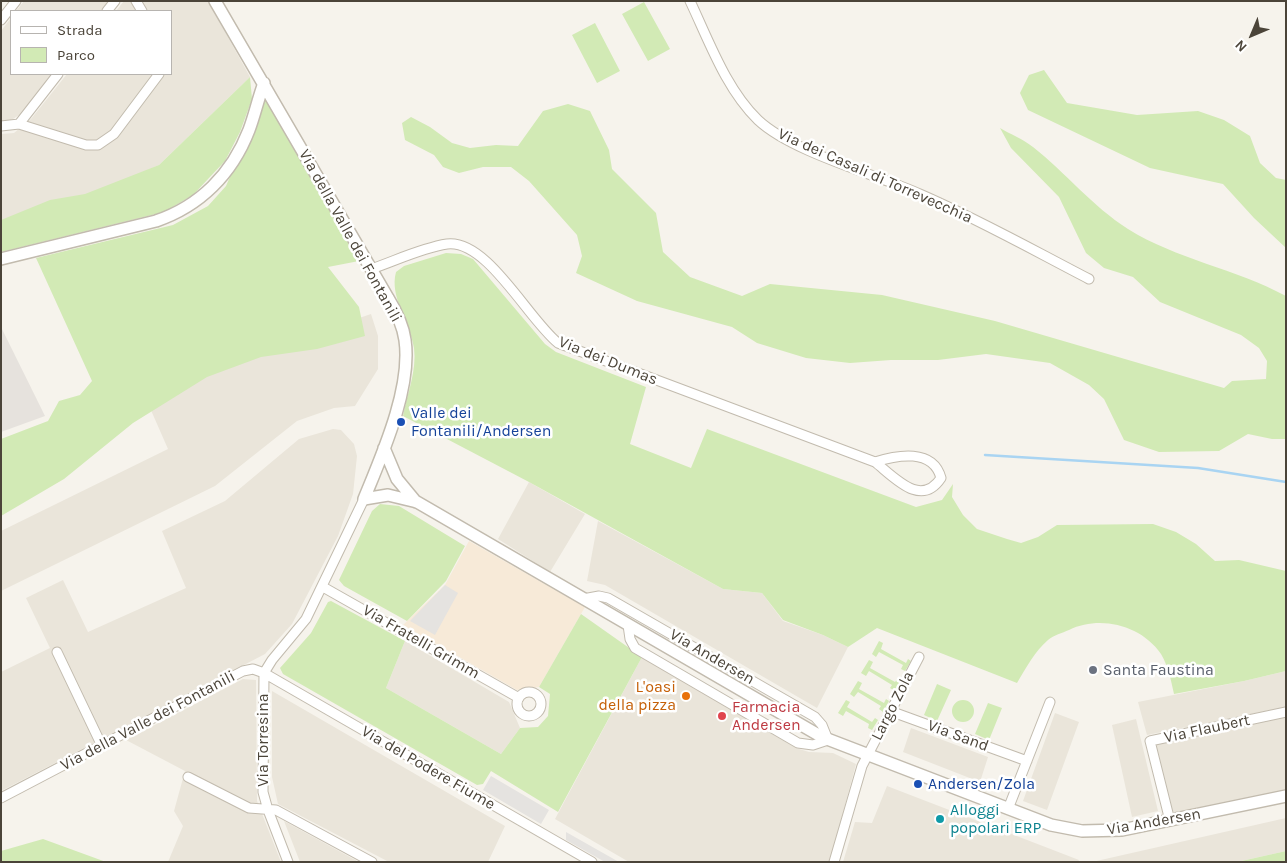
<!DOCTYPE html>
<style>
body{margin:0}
#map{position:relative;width:1287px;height:863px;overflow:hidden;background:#f6f3ec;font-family:Karla,sans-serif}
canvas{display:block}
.frame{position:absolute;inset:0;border:2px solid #4b4439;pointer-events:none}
.legend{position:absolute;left:10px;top:10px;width:162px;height:65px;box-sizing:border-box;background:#fff;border:1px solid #b7b4b0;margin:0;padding:6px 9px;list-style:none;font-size:15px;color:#4b4439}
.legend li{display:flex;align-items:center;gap:10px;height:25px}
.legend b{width:25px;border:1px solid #b7b4b0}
.north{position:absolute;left:1227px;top:10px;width:50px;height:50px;-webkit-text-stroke:4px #fff;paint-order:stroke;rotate:225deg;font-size:14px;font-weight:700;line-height:20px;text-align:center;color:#4b4439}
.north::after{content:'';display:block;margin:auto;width:18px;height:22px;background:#4b4439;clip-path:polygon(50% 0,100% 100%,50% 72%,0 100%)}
</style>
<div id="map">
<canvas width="1287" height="863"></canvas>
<div class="frame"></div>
<ul class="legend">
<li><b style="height:6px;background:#fff"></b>Strada</li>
<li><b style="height:14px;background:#d2eab5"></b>Parco</li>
</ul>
<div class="north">N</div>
</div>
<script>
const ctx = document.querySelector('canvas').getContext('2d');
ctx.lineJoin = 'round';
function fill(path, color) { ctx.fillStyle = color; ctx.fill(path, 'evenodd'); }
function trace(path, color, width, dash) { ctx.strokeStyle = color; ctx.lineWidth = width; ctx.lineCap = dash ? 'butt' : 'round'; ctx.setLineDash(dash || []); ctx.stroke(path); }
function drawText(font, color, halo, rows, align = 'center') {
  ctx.font = font + ' Karla,sans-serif'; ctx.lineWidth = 5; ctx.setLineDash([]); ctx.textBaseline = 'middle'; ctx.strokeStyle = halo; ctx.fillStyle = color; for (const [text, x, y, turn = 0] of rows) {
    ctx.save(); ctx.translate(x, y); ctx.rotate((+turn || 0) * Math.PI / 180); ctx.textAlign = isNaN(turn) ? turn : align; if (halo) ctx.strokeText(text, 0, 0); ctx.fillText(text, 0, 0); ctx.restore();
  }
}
const residential = new Path2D(`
 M24,1H111L103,11H16Z
 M124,1H208L250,77L159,165L88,197L1,220V134L14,133L31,119L67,74H171V11H116Z
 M11,18V74H54L24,112L8,122L1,123V31Z
 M371,314L378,336V369L355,406L334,408L297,421L215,486L1,591V531L168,449L150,408L202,371Z
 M333,429L341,430L354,444L357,456L353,494L338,536L292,624L265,654L1,791V672L50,648L26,598L63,580L88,632L186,588L162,531L225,501L299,439Z
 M529,482L585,514L550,572L498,539Z
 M598,521L723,589L762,593L783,621L823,635L848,647L817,708L605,585L587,581Z
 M405,641L509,702L520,728L501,754L386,688Z
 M642,657L796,748L809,752L833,753L856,764L830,862H629L555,819Z
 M1286,671V707L1147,735L1138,702L1244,681Z
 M243,679L256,680L257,801L281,862H168L183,826L174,811L185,771L126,740Z
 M272,691L505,826L488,862H389L278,804L272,777Z
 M1055,713L1079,722L1047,810L1023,801Z
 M1286,717V791L1172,815L1156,745Z
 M1136,719L1158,811L1132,817L1112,725Z
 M911,728L988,757L980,782L903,752Z
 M887,786L1079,860L1078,862H843L855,822L872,823Z
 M1286,818V851L1237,862H1092Z
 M284,821L359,862H300Z`);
const commercial = new Path2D(`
 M469,541L585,607L539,687L517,690L403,625L445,585Z`);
const industrial = new Path2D(`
 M1,327L45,416L1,432Z`);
const green = new Path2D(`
 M644,2L670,49L648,61L622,14Z
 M595,23L620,71L597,83L572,35Z
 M1044,70L1067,103L1137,115L1198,111L1224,120L1250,136L1260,163L1276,178L1286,180V248L1254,218L1223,184L1150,168L1028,110L1020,93L1029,75Z
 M250,77L252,99L240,132L225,161L193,195L164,212L1,252V220L50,200L85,194L159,165Z
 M265,96L359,261L328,267L359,307L365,336L317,349L261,357L207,377L133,423L64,479L1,516V439L48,421L59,401L80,395L92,381L36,258L173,225L208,206L226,186Z
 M568,104L590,111L609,150L612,169L656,213L663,252L690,277L742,296L770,284L882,295L995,321L1224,388L1232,381L1266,379L1267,361L1259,348L1241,335L1160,302L1133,277L1104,268L1086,253L1059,197L1011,148L1000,128C1010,134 1023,139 1033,147C1066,173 1092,206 1128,229C1176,259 1236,269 1286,296V439H1272L1248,434L1219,451L1159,452L1124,440L1104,399L1089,385L1050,363L986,354L938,360H891L850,363L806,358L757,343L732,327L637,301L576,273L582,256L577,235L529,181L511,167H483L459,173L443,167L434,155L405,140L402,123L411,117L430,127L452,143L470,148L496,145L518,146L543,111Z
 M446,253L461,254L473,259L545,344L556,352L646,387L630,444L691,468L707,429L916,507L942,500L953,484L952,497L963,515L977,529L1007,539L1021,543L1038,537L1057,525L1153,524L1176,532L1196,544L1215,561L1239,560L1286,571V671L1244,681L1174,694C1171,680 1168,666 1161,654C1141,625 1100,615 1069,630C1062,633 1054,635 1048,640C1035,651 1026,668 1017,683L877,628L848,647L823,635L783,620L762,593L723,589L529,482L403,416C407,394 417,371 414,348C410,322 389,297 396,272L404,266Z
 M380,504L399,506L465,546L446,581L407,621L344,586L339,580L372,511Z
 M331,601L405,641L386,688L501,754L520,728L538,727L548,716L550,694L539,687L581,614L642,657L558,812L491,771L483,784L477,785L283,674L280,668L311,633L328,602Z
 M879,641L883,643L881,649L906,663L908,659L911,661L905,671L901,669L903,665L879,652L876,657L872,654Z
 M869,660L873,662L870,668L895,682L898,678L901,680L895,691L890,688L892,685L869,671L866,676L861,673Z
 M858,681L862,683L859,689L884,703L886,699L889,701L883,712L879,709L881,706L858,692L854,697L850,694Z
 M937,684L951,690L937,721L924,715Z
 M952 711a11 11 0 1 1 22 0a11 11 0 1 1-22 0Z
 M846,700L850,702L847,707L872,722L875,718L878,720L872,730L868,728L869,724L846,711L843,716L838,713Z
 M988,703L1002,708L989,740L975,734Z
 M43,839L106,862H1V851Z
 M1286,851V862H1237Z`);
const parking = new Path2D(`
 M445,585L458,593L435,635L410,621Z
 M491,776L549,810L541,824L483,790Z
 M566,832L619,862H605L566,840Z`);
const stream = new Path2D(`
 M985,455L1198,468L1286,482`);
const minor = new Path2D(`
 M136,1L142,11
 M690,1C709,41 726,89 758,120C792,152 875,174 920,194C978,219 1033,250 1089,279
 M107,11L115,1
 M1,20L16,1
 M19,124L58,74
 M1,126L19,124L86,145H98L114,134L159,74
 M371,269C395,261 421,248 447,244C487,239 528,319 558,343L875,462C895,478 921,508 941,478C933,448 897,455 875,462
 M323,587L519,698
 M583,599L599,596L608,598L815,717L822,725L828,740L813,745L798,743L635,648L630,639L628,625
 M57,652L101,744
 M517 704a12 12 0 1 1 24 0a12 12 0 1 1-24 0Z
 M890,711L1027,761
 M188,777L249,808L276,810L372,862
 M1,798L243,671L253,669L264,673L592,862
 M1008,809L1050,702
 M1170,821L1150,741L1286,712
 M288,862L268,810L263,792L264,673L272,660L306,619L364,499
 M834,862L862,766L919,657`);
const tertiary = new Path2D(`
 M215,1L388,298C396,311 403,325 405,340C412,388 382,455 364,499
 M1,259L156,221C200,206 232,174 249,130C255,114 258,99 264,83
 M384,448L397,479L416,502
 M364,499L388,495L417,502L822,737L1051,825L1082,831L1122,830L1286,796`);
const markers = [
 [401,422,5,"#1a4fb4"],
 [1093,670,5,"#6b7280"],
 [686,696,5,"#e8710a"],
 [722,716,5,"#e0444e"],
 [918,784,5,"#1a4fb4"],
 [940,819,5,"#0f9aa8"]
];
const streetNames = [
 ["Via dei Casali di Torrevecchia",875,176,24],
 ["Via della Valle dei Fontanili",350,236,61],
 ["Via dei Dumas",608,361,22],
 ["Via Fratelli Grimm",421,642,30],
 ["Via Andersen",712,657,30],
 ["Largo Zola",893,706,-63],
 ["Via della Valle dei Fontanili",148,721,-28],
 ["Via Flaubert",1207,729,-12],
 ["Via Sand",958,736,20],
 ["Via Torresina",263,740,-90],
 ["Via del Podere Fiume",428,768,30],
 ["Via Andersen",1154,822,-10]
];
const transitNames = [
 ["Valle dei",411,413],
 ["Fontanili/Andersen",411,431],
 ["Andersen/Zola",928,784]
];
const worshipNames = [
 ["Santa Faustina",1103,670]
];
const foodNames = [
 ["L'oasi",676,687],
 ["della pizza",676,705]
];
const healthNames = [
 ["Farmacia",732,707],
 ["Andersen",732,725]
];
const cultureNames = [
 ["Alloggi",950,810],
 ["popolari ERP",950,828]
];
fill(residential, '#eae5da');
fill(commercial, '#f7ead8');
fill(industrial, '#e6e2dd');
fill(green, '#d2eab5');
fill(parking, '#e5e3e0');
trace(stream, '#a9d4f2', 2.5);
trace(minor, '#c2bbae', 11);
trace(tertiary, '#c2bbae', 14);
trace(minor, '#fff', 9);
trace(tertiary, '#fff', 11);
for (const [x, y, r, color] of markers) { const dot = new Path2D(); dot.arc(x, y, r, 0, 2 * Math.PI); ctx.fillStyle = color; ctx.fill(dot); trace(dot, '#fff', 2); }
drawText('16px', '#4b4439', '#fff', streetNames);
drawText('16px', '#164399', '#fff', transitNames, 'left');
drawText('16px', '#5b616d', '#fff', worshipNames, 'left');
drawText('16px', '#c56008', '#fff', foodNames, 'right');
drawText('16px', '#be3a42', '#fff', healthNames, 'left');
drawText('16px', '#0d838f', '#fff', cultureNames, 'left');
</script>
